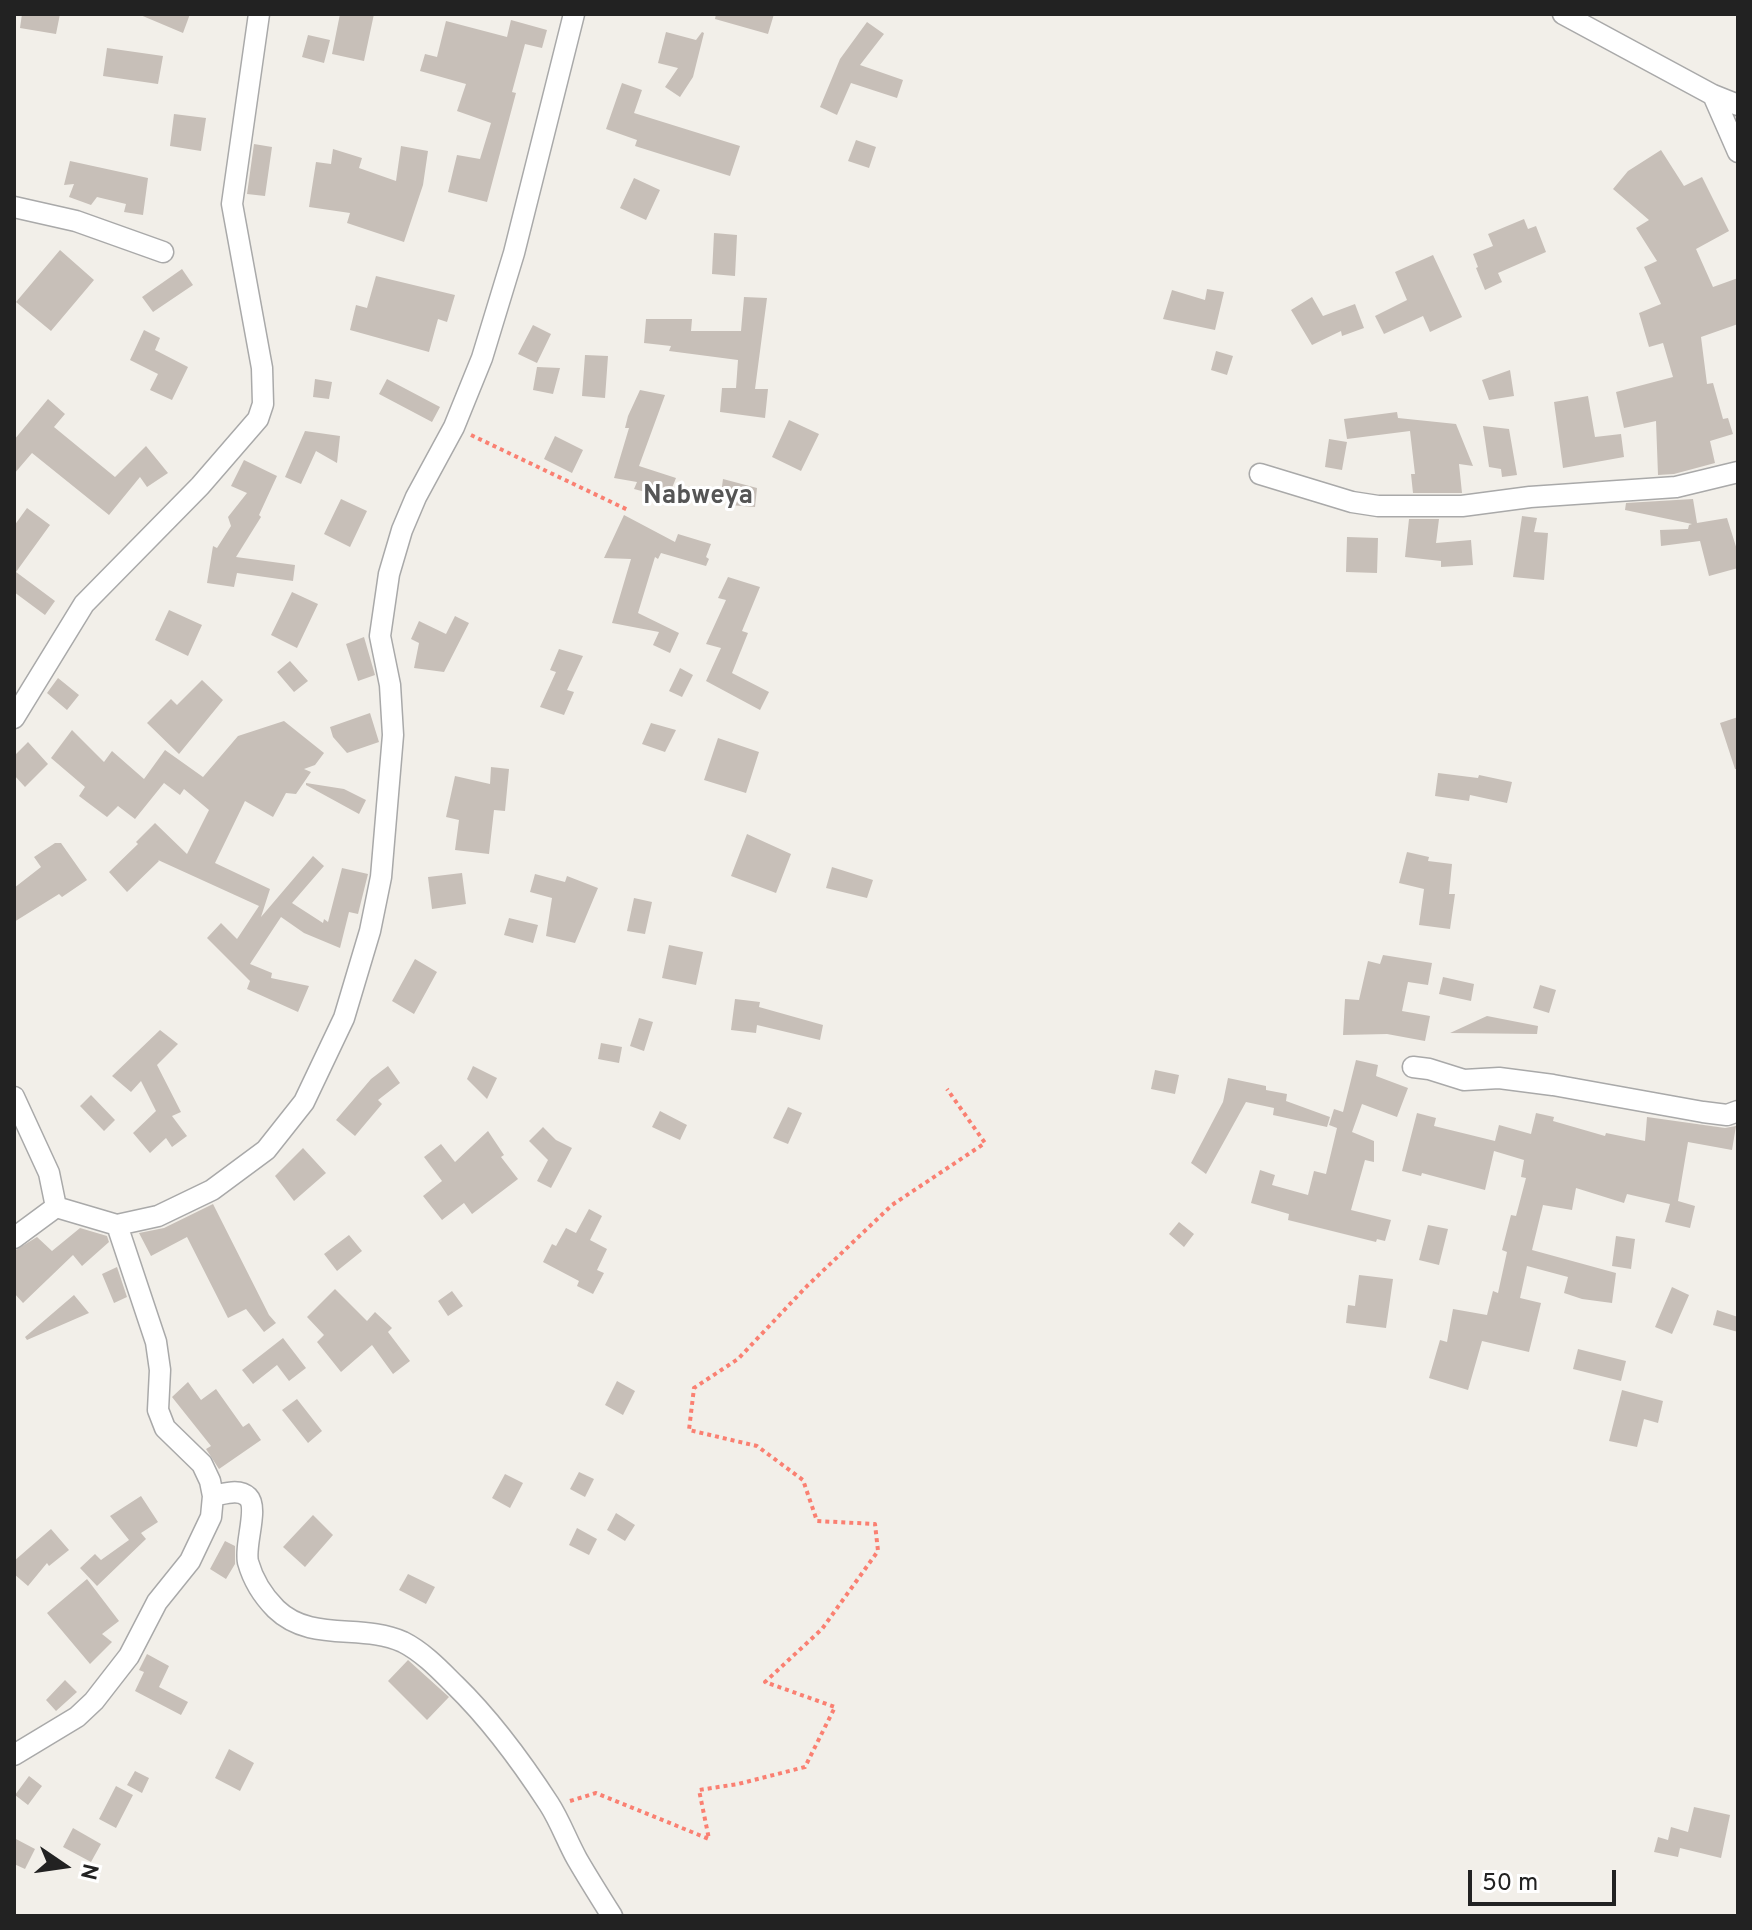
<!DOCTYPE html>
<style>
body{margin:0}
#map{position:relative;width:1752px;height:1930px;overflow:hidden;background:#f2efe9;font-family:Overpass,sans-serif}
canvas{display:block}
.frame{position:absolute;inset:0;border:16px solid #222;pointer-events:none}
.north{position:absolute;left:24px;top:1826px;width:80px;height:80px;-webkit-text-stroke:6px #fff;paint-order:stroke;rotate:103deg;font-size:22px;font-weight:700;line-height:32px;text-align:center;color:#222}
.north::after{content:'';display:block;margin:auto;width:28px;height:36px;background:#222;clip-path:polygon(50% 0,100% 100%,50% 72%,0 100%)}
.scale{position:absolute;left:1468px;top:1870px;width:148px;height:36px;box-sizing:border-box;border:4px solid #222;border-top:0;padding-left:10px;font-size:24px;line-height:28px;white-space:nowrap;color:#222;-webkit-text-stroke:6px #fff;paint-order:stroke}
</style>
<div id="map">
<canvas width="1752" height="1930"></canvas>
<div class="frame"></div>
<div class="north">N</div>
<div class="scale">50 m</div>
</div>
<script>
const ctx = document.querySelector('canvas').getContext('2d');
ctx.lineJoin = 'round';
function fill(path, color) { ctx.fillStyle = color; ctx.fill(path, 'evenodd'); }
function trace(path, color, width, dash) { ctx.strokeStyle = color; ctx.lineWidth = width; ctx.lineCap = dash ? 'butt' : 'round'; ctx.setLineDash(dash || []); ctx.stroke(path); }
function drawText(font, color, halo, rows, align = 'center') {
  ctx.font = font + ' Overpass,sans-serif'; ctx.lineWidth = 6; ctx.setLineDash([]); ctx.textBaseline = 'middle'; ctx.strokeStyle = halo; ctx.fillStyle = color; for (const [text, x, y, turn = 0] of rows) {
    ctx.save(); ctx.translate(x, y); ctx.rotate((+turn || 0) * Math.PI / 180); ctx.textAlign = isNaN(turn) ? turn : align; if (halo) ctx.strokeText(text, 0, 0); ctx.fillText(text, 0, 0); ctx.restore();
  }
}
const building = new Path2D(`
 M22,14H60L56,34L20,28Z
 M138,14H190L183,33Z
 M340,14H374L364,61L332,54Z
 M716,14H774L768,34L715,19Z
 M511,20L547,30L542,48L525,44L512,92L516,93L487,202L448,192L457,155L480,159L491,123L457,111L466,84L420,71L425,54L437,57L446,21L507,37Z
 M867,22L884,34L860,65L903,80L897,98L851,83L837,115L820,107L840,59Z
 M666,32L696,40L702,32L704,33L693,77L680,97L665,87L678,68L658,63Z
 M308,35L330,40L324,63L302,57Z
 M107,48L163,56L158,84L103,76Z
 M622,83L642,90L634,113L740,146L730,176L635,146L637,140L606,129Z
 M174,114L206,118L201,151L170,146Z
 M856,140L876,147L869,168L848,161Z
 M254,144L272,147L265,196L247,194Z
 M401,146L428,151L423,185L404,242L347,223L350,213L309,207L316,162L331,164L333,149L362,158L359,168L396,181Z
 M1661,150L1684,186L1702,177L1729,231L1696,249L1713,287L1738,278V324L1701,337L1707,384L1713,383L1723,419L1728,418L1733,434L1710,441L1715,463L1674,474L1658,475L1656,421L1624,428L1616,392L1673,377L1663,343L1649,347L1639,313L1661,304L1644,267L1657,261L1636,228L1649,220L1613,189L1628,171Z
 M70,161L148,178L143,215L124,212L126,204L97,197L91,205L69,197L74,184L64,185Z
 M634,178L660,190L646,220L620,208Z
 M1524,219L1528,229L1536,226L1546,252L1498,273L1502,282L1485,290L1476,268L1478,267L1473,254L1493,246L1488,234Z
 M714,233L737,235L735,276L712,274Z
 M60,250L94,280L51,331L16,302Z
 M1433,255L1462,317L1430,332L1423,316L1384,334L1375,316L1407,300L1395,272Z
 M182,269L193,285L153,312L142,297Z
 M376,276L455,295L447,322L438,319L429,352L350,330L356,305L367,308Z
 M1207,289L1224,292L1215,330L1163,319L1172,290L1205,300Z
 M744,297L767,298L755,389H768L765,418L720,412L722,388H736L738,360L669,351L671,346L644,343L646,319H692L691,331H741Z
 M1312,297L1323,316L1355,304L1364,328L1342,336L1341,331L1312,345L1291,310Z
 M533,325L551,334L537,363L518,354Z
 M144,330L160,338L155,350L188,367L172,400L150,390L158,374L130,360Z
 M1216,351L1233,356L1227,375L1211,370Z
 M585,355L608,356L605,398L582,396Z
 M537,367L560,368L553,394L533,390Z
 M1510,370L1514,396L1489,400L1482,380Z
 M315,379L332,382L329,399L313,397Z
 M387,379L440,407L432,422L379,394Z
 M640,390L665,395L639,466L676,478L668,498L634,489L637,482L614,478L629,428H625L628,416Z
 M1588,396L1595,437L1621,434L1624,457L1563,468L1554,402Z
 M48,399L65,414L54,427L115,477L146,446L168,473L147,487L140,477L109,515L32,453L14,474V440Z
 M1397,412L1398,418L1456,424L1473,466L1459,464L1462,493H1413L1411,474H1415L1410,431L1347,439L1344,419Z
 M789,420L819,434L801,471L772,457Z
 M1483,426L1509,429L1517,475L1502,477L1501,469L1489,467Z
 M305,431L340,436L337,463L316,451L301,484L285,477Z
 M555,436L583,450L572,473L544,459Z
 M1329,439L1347,442L1342,470L1325,467Z
 M244,460L277,476L259,515L261,517L236,557L295,565L293,581L237,573L234,587L207,583L213,546L217,548L231,526L228,517L247,493L231,486Z
 M723,479L757,488L755,507L729,505L730,497L721,494Z
 M341,499L367,511L350,547L324,534Z
 M1693,499L1697,523L1727,518L1738,553V568L1709,576L1700,541L1661,546L1660,530L1688,529L1689,525L1692,524L1625,510L1626,503Z
 M27,508L50,525L16,572L55,601L45,615L14,592V526Z
 M624,515L675,542L678,534L711,544L706,557L709,559L706,566L661,553L658,559L655,557L638,613L679,633L670,653L653,645L659,632L612,623L631,559L604,558Z
 M1522,516L1537,518L1534,532L1548,533L1544,580L1513,577Z
 M1409,519H1439L1436,543L1471,540L1473,565L1441,567V561L1405,557Z
 M1347,537L1378,538L1377,573L1346,572Z
 M728,577L760,587L742,631L748,633L732,673L769,692L760,710L706,681L721,648L706,644L726,600L718,598Z
 M292,592L318,604L297,648L271,635Z
 M169,610L202,625L188,656L155,640Z
 M455,616L469,623L444,672L414,668L419,643L411,639L419,621L446,634Z
 M364,637L375,675L358,681L346,644Z
 M559,649L583,656L567,690L574,692L564,715L540,707L556,672L550,670Z
 M290,661L308,681L294,692L277,672Z
 M680,668L693,675L682,697L669,691Z
 M58,678L79,695L67,710L47,693Z
 M202,680L223,700L179,754L147,723L171,699L177,705Z
 M370,713L379,742L347,753L333,737L330,727Z
 M1738,717V769H1735L1720,723Z
 M284,721L324,753L315,765L304,769L311,772L296,794L286,793L273,817L245,801L215,863L270,889L261,917L313,856L324,866L292,903L323,923L324,919L328,922L342,868L368,874L358,914L349,912L340,948L304,933L281,917L250,964L272,973L271,978L309,986L298,1012L247,989L250,981L207,938L221,923L237,939L259,906L158,860L159,861L127,892L109,872L138,844L136,842L155,823L187,854L209,810L184,789L180,795L164,783L135,819L118,806L107,817L79,796L85,787L51,758L72,730L104,762L112,751L144,779L165,750L203,777L238,736Z
 M651,723L676,730L665,752L642,744Z
 M718,738L759,752L746,793L704,780Z
 M28,742L48,764L25,787L14,775V756Z
 M491,767L509,769L505,811L494,810L489,854L455,850L459,820L446,817L455,776L490,784Z
 M1438,773L1478,778L1479,775L1512,782L1507,803L1470,795L1469,801L1435,796Z
 M306,783L344,789L366,800L359,814L306,785Z
 M747,834L791,854L776,893L731,876Z
 M55,843H61L87,880L62,897L59,894L14,922V888L41,867L34,857Z
 M1407,852L1429,857L1428,861L1452,864L1449,894H1455L1450,929L1419,925L1424,889L1399,883Z
 M832,867L873,880L867,898L826,888Z
 M462,873L466,904L432,909L428,877Z
 M535,874L565,882L567,876L598,888L575,943L546,936L552,898L530,892Z
 M634,898L652,902L645,934L627,931Z
 M509,918L538,925L533,943L504,935Z
 M669,945L703,952L696,985L662,978Z
 M1383,955L1432,963L1428,985L1408,982L1402,1011L1430,1016L1425,1041L1387,1034L1343,1035L1345,999L1359,1000L1368,961L1380,964Z
 M415,959L437,972L414,1014L392,1001Z
 M1443,977L1474,984L1471,1001L1439,994Z
 M1540,985L1556,990L1549,1013L1533,1008Z
 M735,999L760,1002L759,1007L823,1025L820,1040L757,1025L756,1033L731,1030Z
 M1487,1016L1538,1026L1537,1034L1450,1033Z
 M639,1018L653,1022L644,1051L630,1046Z
 M160,1030L178,1044L157,1065L181,1112L172,1116L187,1136L172,1147L166,1138L150,1153L133,1133L156,1111L141,1081L131,1092L112,1076Z
 M601,1043L622,1047L619,1063L598,1059Z
 M1356,1060L1378,1065L1376,1076L1408,1088L1397,1117L1362,1104L1352,1132L1374,1141V1162L1365,1160L1351,1210L1391,1220L1385,1241L1377,1239L1376,1242L1288,1220L1289,1214L1251,1203L1260,1170L1275,1175L1272,1185L1308,1195L1314,1171L1326,1174L1337,1128L1329,1125L1334,1109L1343,1112Z
 M388,1066L400,1083L378,1100L382,1104L355,1136L336,1120L371,1079Z
 M473,1066L497,1078L487,1099L467,1079Z
 M1155,1070L1179,1075L1175,1094L1151,1089Z
 M1228,1078L1266,1086V1090L1287,1094L1286,1101L1330,1117L1327,1127L1273,1115L1274,1108L1246,1102L1206,1174L1191,1163L1223,1102Z
 M91,1095L115,1120L104,1131L80,1106Z
 M788,1107L802,1113L788,1144L773,1138Z
 M660,1111L687,1125L680,1140L652,1127Z
 M1417,1113L1436,1118L1434,1126L1495,1141L1499,1125L1531,1134L1536,1113L1554,1117L1553,1121L1605,1136L1606,1133L1645,1141L1647,1117L1725,1128L1736,1126L1732,1150L1688,1142L1678,1201L1695,1206L1690,1228L1665,1222L1670,1204L1627,1194L1624,1203L1576,1188L1572,1210L1543,1205L1532,1250L1616,1273L1612,1303L1582,1299L1564,1293L1568,1277L1527,1266L1520,1298L1541,1303L1529,1352L1482,1341L1468,1390L1429,1378L1440,1340L1447,1342L1453,1309L1487,1315L1493,1291L1498,1293L1507,1252L1502,1250L1511,1215L1516,1216L1526,1178L1521,1177L1524,1160L1494,1151L1485,1190L1422,1173L1421,1176L1402,1171Z
 M543,1127L556,1140L572,1148L551,1188L537,1181L548,1160L529,1141Z
 M488,1131L504,1155L501,1157L518,1179L472,1214L464,1203L442,1220L423,1196L442,1181L424,1157L441,1144L455,1162Z
 M303,1148L326,1173L294,1201L275,1176Z
 M213,1204L269,1315L276,1323L264,1332L246,1309L228,1318L187,1237L151,1256L139,1233L164,1228Z
 M589,1209L602,1216L590,1240L607,1249L597,1270L604,1273L593,1294L577,1286L579,1281L543,1262L552,1244L556,1246L566,1228L576,1233Z
 M1179,1222L1194,1234L1184,1247L1169,1234Z
 M1428,1225L1448,1229L1439,1265L1419,1260Z
 M80,1228L107,1236L109,1242L82,1266L73,1255L23,1303L14,1293V1251L37,1237L52,1251Z
 M349,1235L362,1251L337,1271L324,1254Z
 M1616,1236L1635,1239L1631,1269L1612,1266Z
 M117,1267L127,1297L114,1303L102,1274Z
 M1359,1275L1393,1279L1386,1328L1346,1323L1348,1305L1355,1306Z
 M1672,1287L1689,1295L1672,1334L1655,1327Z
 M335,1289L367,1321L375,1312L392,1328L388,1332L410,1361L393,1374L372,1345L341,1372L317,1342L324,1335L307,1317Z
 M452,1291L463,1306L448,1316L438,1301Z
 M74,1295L89,1313L27,1340L25,1337Z
 M1717,1310L1738,1317V1332L1713,1325Z
 M283,1338L306,1368L289,1381L277,1365L253,1384L242,1370Z
 M1578,1349L1626,1361L1621,1381L1573,1369Z
 M617,1381L635,1391L623,1415L605,1405Z
 M188,1382L201,1400L216,1389L243,1427L249,1423L261,1440L219,1469L206,1449L211,1446L172,1397Z
 M1622,1390L1663,1401L1658,1423L1644,1419L1637,1447L1609,1441Z
 M297,1399L322,1431L308,1443L282,1410Z
 M579,1472L594,1479L585,1497L570,1489Z
 M505,1474L523,1483L510,1508L492,1498Z
 M141,1496L158,1522L141,1533L146,1539L97,1586L80,1568L95,1554L101,1560L129,1540L110,1516Z
 M616,1513L635,1525L625,1541L607,1530Z
 M313,1515L333,1535L305,1567L283,1547Z
 M577,1528L597,1539L589,1555L569,1545Z
 M51,1529L69,1550L49,1566L47,1563L28,1586L14,1574V1561Z
 M225,1541L235,1546V1564L226,1579L210,1569Z
 M408,1574L435,1587L426,1604L399,1590Z
 M87,1579L119,1621L102,1634L112,1642L90,1664L47,1613Z
 M147,1654L169,1666L159,1687L188,1702L181,1715L135,1691L144,1672L139,1670Z
 M408,1660L449,1697L427,1720L388,1681Z
 M65,1680L77,1692L56,1711L46,1700Z
 M229,1749L254,1763L240,1791L215,1778Z
 M135,1771L149,1778L142,1793L127,1785Z
 M29,1776L42,1786L28,1805L15,1795Z
 M116,1786L133,1795L116,1828L99,1819Z
 M1694,1807L1730,1815L1721,1858L1680,1848L1678,1857L1654,1852L1658,1837L1668,1840L1671,1827L1688,1832Z
 M73,1828L101,1844L91,1862L63,1847Z
 M14,1838L35,1849L25,1869L14,1864Z`);
const path = new Path2D(`
 M471,435L628,510
 M570,1801L596,1793L709,1839L699,1790L738,1784L805,1767L835,1707L765,1682L822,1629L878,1551L875,1524L817,1521L803,1480L757,1446L689,1430L694,1388L738,1359L807,1286L892,1205L985,1143L947,1089`);
const minor = new Path2D(`
 M1563,14L1713,95L1738,105
 M1713,95L1738,152
 M14,207L76,221L163,252
 M1260,474L1352,502L1378,506H1462L1530,497L1676,487L1738,472
 M14,718L84,604L200,486L258,419L263,404L262,368L232,204L259,14
 M1413,1067L1429,1069L1464,1080L1499,1078L1553,1085L1703,1112L1727,1115L1738,1111
 M14,1097L49,1173L56,1207
 M14,1238L56,1207L117,1225L158,1216L212,1190L266,1150L304,1102L344,1018L370,931L381,877L393,735L390,685L380,636L389,574L402,530L416,497L454,427L482,358L514,253L574,14
 M213,1496C224,1494 239,1488 248,1497C259,1508 244,1545 248,1562C253,1580 263,1596 276,1609C311,1643 362,1623 403,1642C423,1652 440,1670 455,1685C492,1721 521,1761 549,1804C560,1821 567,1841 577,1859C588,1878 600,1897 612,1916
 M14,1755L77,1717L94,1701L129,1656L157,1602L190,1561L211,1517L213,1496L210,1481L202,1464L165,1428L158,1410L160,1370L156,1342L117,1225`);
const quarterNames = [
 ["Nabweya",698,498]
];
fill(building, '#c7bfb8');
trace(minor, '#a9a9a9', 23);
trace(path, '#fa8072', 4, [4, 4]);
trace(minor, '#fff', 20);
drawText('bold 26px', '#555', '#fff', quarterNames);
</script>
